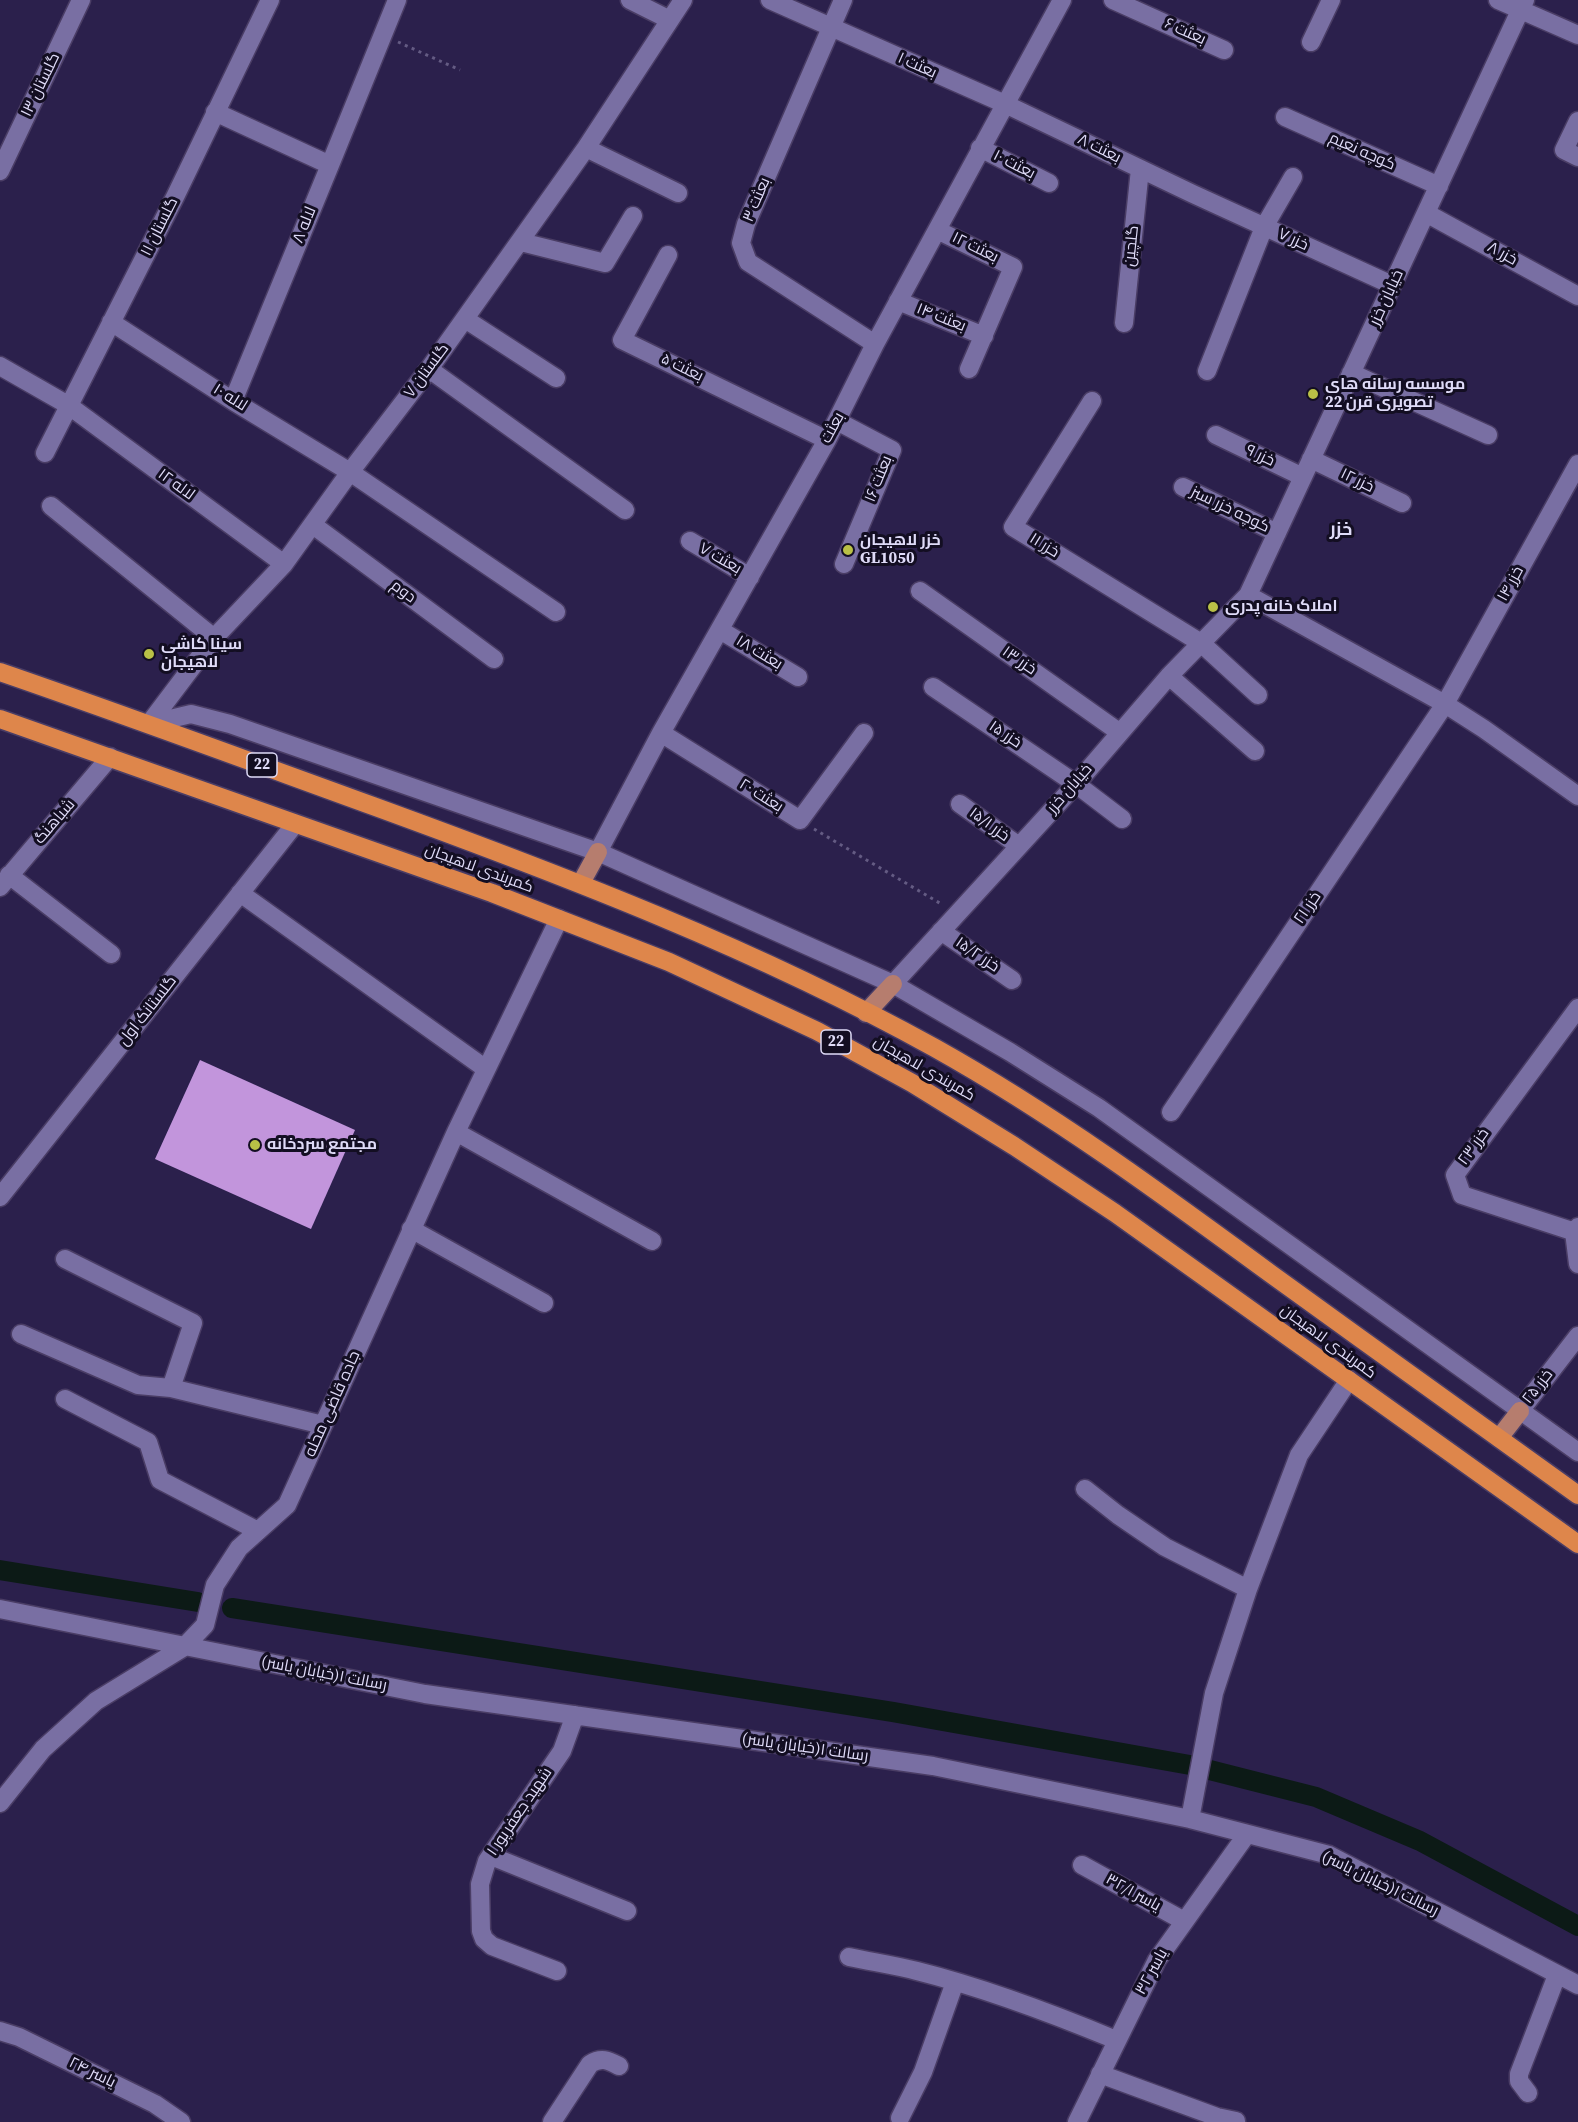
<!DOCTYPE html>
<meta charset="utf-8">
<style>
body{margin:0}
canvas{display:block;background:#2b204c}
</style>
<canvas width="1578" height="2122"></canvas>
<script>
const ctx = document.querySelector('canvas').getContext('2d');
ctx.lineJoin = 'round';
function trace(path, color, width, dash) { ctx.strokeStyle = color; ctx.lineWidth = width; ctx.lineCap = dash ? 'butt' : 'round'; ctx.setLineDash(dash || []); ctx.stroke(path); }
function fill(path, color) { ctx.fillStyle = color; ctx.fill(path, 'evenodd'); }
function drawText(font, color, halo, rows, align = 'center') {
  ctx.font = font + ' "Source Serif 4",Cairo,serif'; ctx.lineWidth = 6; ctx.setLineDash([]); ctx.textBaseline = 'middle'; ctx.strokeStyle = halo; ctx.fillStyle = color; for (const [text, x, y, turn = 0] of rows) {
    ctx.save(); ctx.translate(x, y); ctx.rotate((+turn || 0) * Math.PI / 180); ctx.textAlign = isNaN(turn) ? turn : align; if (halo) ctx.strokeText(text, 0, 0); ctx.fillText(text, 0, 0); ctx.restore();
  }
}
const canal = new Path2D(`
 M0,1570L198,1602
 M232,1608L893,1712L1190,1765L1316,1797L1420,1841L1578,1926`);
const building = new Path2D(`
 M200,1060L355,1130L311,1229L155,1159Z`);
const path = new Path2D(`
 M398,42L460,70
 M814,829L943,905`);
const minor = new Path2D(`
 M630,0L670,20
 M770,0L1005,104L1193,194L1392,285
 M843,0L746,224L741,243L748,262L875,344
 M1113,0L1224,50
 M1498,0L1578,35
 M1311,42L1331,0
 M215,112L330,165L233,401
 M1285,117L1439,186
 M1578,121L1564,150L1578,157
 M586,148L678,193
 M980,148L1049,183
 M330,165L397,0
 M0,171L81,0
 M1426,213L1578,296
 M937,230L1013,267L969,369
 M521,242L605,263L633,216
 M668,255L622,340L827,440
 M898,301L984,336
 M465,319L556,378
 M111,322L233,401L350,472L556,612
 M1124,323L1140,169
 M0,366L68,405L284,564
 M429,369L625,510
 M1207,371L1264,227L1293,177
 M1351,373L1488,435
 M1092,401L1013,527L1201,643L1258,695
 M837,421L892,450L844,564
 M1216,435L1303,477
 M45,453L175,197L270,0
 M1311,459L1402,503
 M1183,487L1277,533
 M51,506L214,638
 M313,525L494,659
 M690,541L750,577
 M920,591L1119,732
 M1248,595L1445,704L1484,729L1578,796
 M720,630L798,677
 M1169,676L1255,751
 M933,687L1076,784L1122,819
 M149,724L191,714L230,724L598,852L893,984L1010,1052L1099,1108L1578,1452
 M149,724L214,638L284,564L350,472L429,369L586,148L683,0
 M661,733L800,820L864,733
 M960,804L1019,846
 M598,852L661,733L827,440L875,344L1062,0
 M9,875L111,954
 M0,887L110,757
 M240,893L486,1069
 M941,931L1012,980
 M893,984L1076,784L1169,676L1248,595L1525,0
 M1578,1008L1455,1175L1462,1195L1578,1233
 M1171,1112L1445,704L1578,464
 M456,1132L652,1241
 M0,1197L295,824
 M1578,1227L1574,1232L1578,1264
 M411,1229L544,1303
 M65,1259L193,1323L171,1388
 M21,1334L138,1385L171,1388L323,1425
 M65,1399L148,1442L160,1480L258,1531
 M1520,1411L1578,1336
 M1085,1489L1118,1515L1165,1547L1248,1589
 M0,1609L425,1694L933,1766L1190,1819L1329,1855L1578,1985
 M0,1803L43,1749L96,1701L184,1647L205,1625L215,1585L239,1548L287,1505L456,1132L559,919
 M1190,1819L1214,1693L1248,1589L1299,1455L1349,1380
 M491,1856L627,1911
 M1082,1865L1184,1921
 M849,1957C872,1962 894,1965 917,1971C985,1988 1051,2013 1116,2040
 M557,1971L492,1946L484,1939L481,1931L480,1884L487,1861L562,1751L575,1715
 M0,2031L19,2037L155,2104L181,2122
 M1100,2074L1217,2117L1236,2121
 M1528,2093L1519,2081V2074L1557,1975
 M900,2118L923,2072L955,1982
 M552,2122L590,2064C601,2057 608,2060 619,2066
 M1077,2122L1157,1960L1247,1834`);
const major = new Path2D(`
 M581,883L598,852
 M866,1013L893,984
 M1499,1438L1520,1411`);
const highway = new Path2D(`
 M0,672C125,715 249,761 373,806C565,876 756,949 935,1048C1053,1114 1162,1194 1271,1274C1373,1348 1475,1421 1578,1495
 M0,719L492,893L669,962L817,1031L912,1083L1014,1146L1115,1213L1578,1544`);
const markers = [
 [1313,394,6,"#b9c046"],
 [848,550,6,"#b9c046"],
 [1213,607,6,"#b9c046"],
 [149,654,6,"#b9c046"],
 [255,1145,6,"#b9c046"]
];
const shields = [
 [262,765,30],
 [836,1042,30]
];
const shieldNames = [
 ["22",262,765],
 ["22",836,1042]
];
const streetNames = [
 ["بعثت ۶",1185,32,24],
 ["بعثت ۱",917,66,24],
 ["گلستان ۱۳",41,85,-64],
 ["بعثت ۸",1099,149,26],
 ["کوچه نعیم",1362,152,24],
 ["بعثت ۱۰",1014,165,27],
 ["بعثت ۳",757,200,-67],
 ["لاله ۸",305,225,-68],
 ["گلستان ۱۱",160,227,-63],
 ["خزر ۷",1293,240,25],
 ["گلچین",1132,246,-84],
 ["بعثت ۱۲",975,248,26],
 ["خزر ۸",1502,254,29],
 ["خیابان خزر",1387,298,-65],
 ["بعثت ۱۴",941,318,22],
 ["بعثت ۵",682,368,26],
 ["گلستان ۷",427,371,-53],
 ["لاله ۱۰",230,398,32],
 ["بعثت",833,428,-62],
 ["خزر ۹",1260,456,26],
 ["بعثت ۱۶",879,479,-68],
 ["خزر ۱۲",1357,481,26],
 ["لاله ۱۲",176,485,36],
 ["کوچه خزر سبز",1230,510,26],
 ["خزر ۱۱",1044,546,32],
 ["بعثت ۷",720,559,30],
 ["خزر ۱۴",1511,584,-61],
 ["دوم",403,592,37],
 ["بعثت ۱۸",759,653,31],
 ["خزر ۱۳",1019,661,35],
 ["خزر ۱۵",1005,735,34],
 ["خیابان خزر",1070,789,-49],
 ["بعثت ۲۰",761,796,32],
 ["شباهنگ",55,822,-49],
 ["خزر ۱۵/۱",989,825,36],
 ["کمربندی لاهیجان",479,869,20],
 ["خزر ۲۱",1308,908,-56],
 ["خزر ۱۵/۲",977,955,34],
 ["گلستانک اول",148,1011,-52],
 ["کمربندی لاهیجان",924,1069,30],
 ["خزر ۲۳",1474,1147,-54],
 ["کمربندی لاهیجان",1328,1342,36],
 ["خزر ۲۵",1538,1387,-52],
 ["جاده قاضی محله",333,1404,-66],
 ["رسالت ۱(خیابان یاسر)",324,1674,11],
 ["رسالت ۱(خیابان یاسر)",805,1748,8],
 ["شهید جعفرپور ۱",520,1812,-56],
 ["رسالت ۱(خیابان یاسر)",1380,1884,26],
 ["یاسر ۳۲/۱",1133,1893,29],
 ["یاسر ۳۲",1152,1972,-61],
 ["یاسر ۲۴",92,2073,26]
];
const poiNames = [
 ["موسسه رسانه های",1325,385],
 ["تصویری قرن 22",1325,403],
 ["خزر لاهیجان",860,541],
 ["GL1050",860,559],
 ["املاک خانه پدری",1225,607],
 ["سینا کاشی",161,645],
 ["لاهیجان",161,663],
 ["مجتمع سردخانه",267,1145]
];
const neighbourhoodNames = [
 ["خزر",1341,530]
];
trace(canal, '#0c1a16', 20);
fill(building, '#c295dc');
trace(minor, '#4a3d65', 21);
trace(major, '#4a3d65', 21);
trace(highway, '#4a3d65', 21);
trace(path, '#645b83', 3, [3, 4.5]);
trace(minor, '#796fa3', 18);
trace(major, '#b67d6e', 18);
trace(highway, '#de864b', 18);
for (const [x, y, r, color] of markers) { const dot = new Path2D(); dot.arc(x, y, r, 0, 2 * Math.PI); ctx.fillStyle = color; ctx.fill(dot); trace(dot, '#130e22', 2); }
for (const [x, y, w] of shields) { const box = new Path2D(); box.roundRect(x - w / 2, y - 12, w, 24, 4.5); ctx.fillStyle = '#130e22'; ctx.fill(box); trace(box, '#dfdbf8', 1.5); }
drawText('bold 15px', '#dfdbf8', null, shieldNames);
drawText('16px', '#dfdbf8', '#130e22', streetNames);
drawText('bold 16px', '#dfdbf8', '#130e22', poiNames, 'left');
drawText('bold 18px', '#dfdbf8', '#130e22', neighbourhoodNames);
</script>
